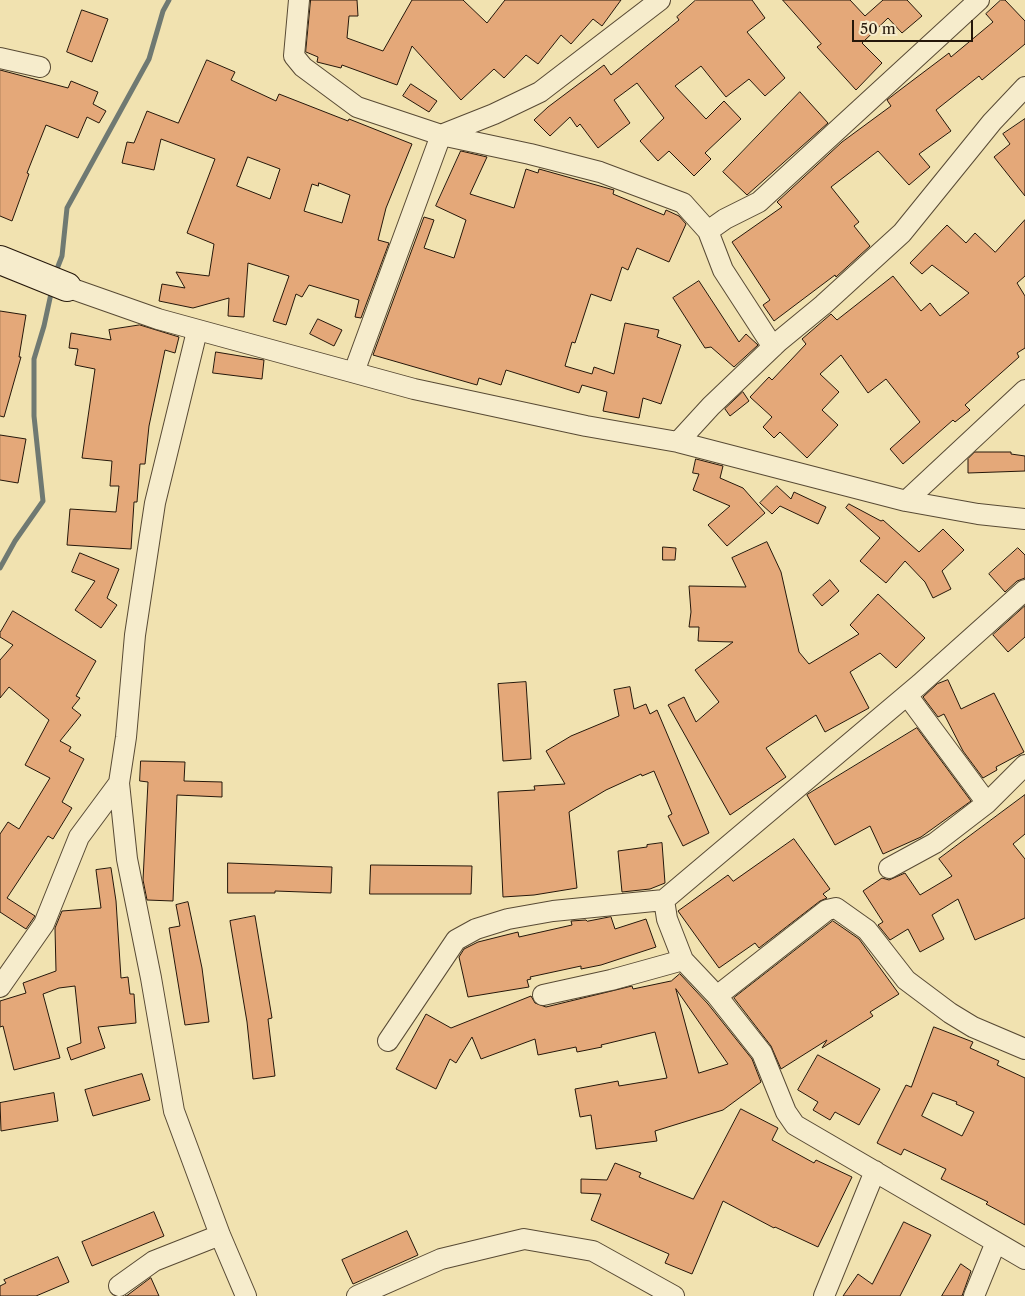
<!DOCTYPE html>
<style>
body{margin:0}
#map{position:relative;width:1025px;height:1296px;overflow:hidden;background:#f1e2b0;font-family:"Libre Caslon Text",serif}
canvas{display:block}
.scale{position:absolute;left:852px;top:20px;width:121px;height:22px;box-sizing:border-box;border:2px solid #25170a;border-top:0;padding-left:6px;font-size:15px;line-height:18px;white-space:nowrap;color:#25170a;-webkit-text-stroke:4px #f6eccc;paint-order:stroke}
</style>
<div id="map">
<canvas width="1025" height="1296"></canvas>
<div class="scale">50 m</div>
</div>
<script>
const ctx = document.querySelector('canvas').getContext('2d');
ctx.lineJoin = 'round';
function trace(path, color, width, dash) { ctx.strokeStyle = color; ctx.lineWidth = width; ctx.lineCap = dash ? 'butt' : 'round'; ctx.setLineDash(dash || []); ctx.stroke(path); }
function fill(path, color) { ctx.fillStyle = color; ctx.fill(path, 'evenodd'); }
const stream = new Path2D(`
 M55,274L62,256L67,208L149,59L163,11L169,0
 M0,568L15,541L43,501L34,416V359L44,326L52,289`);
const building = new Path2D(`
 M311,0H357L358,16H349L347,38L383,51L412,0H463L487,23L505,0H621L602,26L593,19L571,44L561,35L538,64L526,55L504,78L494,69L461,100L412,46L397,85L342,65L341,68L317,62L318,57L306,52Z
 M696,0H752L765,18L747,32L785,78L765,96L749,79L726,97L701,66L675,86L706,119L724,101L741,119L705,153L711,159L694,176L669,151L658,161L640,141L664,118L637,83L614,100L630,123L598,148L580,124L577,127L570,117L550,136L534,120L548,107L604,65L611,75L679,20L677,17Z
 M783,0H850L865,16L883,0H907L922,16L902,33L888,18L862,43L882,63L856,90L817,47L821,44Z
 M1001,0H1005L1025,21V44L982,80L979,76L936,110L951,131L919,154L930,167L909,185L878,151L831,187L859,222L854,226L870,246L836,277L835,275L774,321L763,305L770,300L732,242L782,207L777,202L842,142L891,106L887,100L896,93L949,53L951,57L993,22L986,14Z
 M82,10L108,19L92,62L67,52Z
 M207,60L235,72L231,80L276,101L279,94L348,121L349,119L412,144L386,208L378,240L389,243L361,318L355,317L359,300L309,285L302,297L296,294L286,325L273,321L289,276L248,263L244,317L228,316L229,298L193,308L159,301L162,284L185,288L176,272L209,276L214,244L187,233L215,159L161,139L154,170L122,163L127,142L134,143L147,111L178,123ZM248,157L280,169L270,199L237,186ZM319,183L350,195L342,223L304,211L312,184L318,186Z
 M0,70L68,88L71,81L98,92L93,104L106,111L99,123L87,117L78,138L46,125L27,173L29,174L12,221L0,216Z
 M411,84L437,101L429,112L403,96Z
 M800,92L828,123L747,195L723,172Z
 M1025,119V196L994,157L1010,144L1003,134Z
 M461,151L487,157L470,194L514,208L526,169L538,173L539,169L614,190L613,194L664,215L666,210L679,216L686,224L669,262L637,248L628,270L622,267L611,301L591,294L575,343L572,342L565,366L592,374L594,367L614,374L625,323L659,330L657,337L681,345L661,404L643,398L639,418L603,411L607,392L582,385L579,393L506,370L501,385L479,378L477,385L373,355L424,217L434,220L424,248L454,258L466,220L436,206Z
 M1025,220V276L1017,283L1025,296V348L1017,353L1019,357L965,405L970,410L955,422L953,420L903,464L890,449L920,422L886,379L868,393L841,355L820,374L839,392L822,410L838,425L807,458L780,432L774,438L763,427L772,417L750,397L769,377L772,380L806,344L802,339L831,314L837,320L893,276L921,311L930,303L940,316L969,293L932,265L922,274L910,263L947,225L966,243L975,233L995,252Z
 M699,281L739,342L746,334L758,345L734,367L711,347L705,348L673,298Z
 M0,311L26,315L19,357H21L4,417L0,416Z
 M318,319L342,330L334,346L310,334Z
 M140,325L179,337L175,353L165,350L149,426L145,464H140L137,502H134L131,549L67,545L70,509L116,512L119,486H110L112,461L82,458L95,369L75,365L78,349L69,348L71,333L111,340L109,330Z
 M216,352L264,360L262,379L213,373Z
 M743,392L749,401L730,416L725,409Z
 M0,435L26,439L18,483L0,480Z
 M975,452H1011V454L1025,456V471L968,473V459Z
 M696,459L723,466L720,478L743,488L765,513L727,546L708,525L730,506L693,490L699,474L693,473Z
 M777,486L791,499L794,492L826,507L818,524L780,506L772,514L760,503Z
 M849,504L881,521L883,520L919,552L943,529L964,550L942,571L951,589L933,598L925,582L905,561L886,583L860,561L880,538L846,508Z
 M767,542L781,572L799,652L809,664L859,634L850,625L878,594L925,638L896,668L880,653L850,672L869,708L825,732L816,715L766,748L786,777L730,815L668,705L684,697L696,722L719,702L695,670L733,642L698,641L699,627H689L691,612L689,586L746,587L732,558Z
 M663,547L676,548L675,560H663Z
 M1018,548L1025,555V578L1017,581L1005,592L989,574Z
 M80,553L119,569L107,598L117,605L101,628L75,610L95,581L72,572Z
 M830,580L839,591L822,606L813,595Z
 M1025,606V637L1008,652L993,635Z
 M13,611L96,661L76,696L80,698L72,708L81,715L60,741L71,747L69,751L84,759L62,802L72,808L53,839L48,836L7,898L35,916L26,929L0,912V834L8,822L19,829L50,778L25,765L49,720L9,687L0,698V660L13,645L0,637V633Z
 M948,680L961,709L994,693L1024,752L996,767L997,770L983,778L963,751L944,714L938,717L923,697L937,684Z
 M526,682L531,759L503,761L498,684Z
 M630,687L634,709L646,704L650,714L657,710L709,833L683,846L668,816L672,814L654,771L642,776L641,774L606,790L569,812L577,888L534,895L503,897L498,792L535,790L534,786L565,784L546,751L571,736L619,716L614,690Z
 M917,728L971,801L921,837L883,854L870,826L835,845L807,795Z
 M141,761L185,762L184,781L222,782V797L177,795L173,901L147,900L143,880L148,782L140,781Z
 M1025,795V834L1013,844L1025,859V918L975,940L958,899L932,915L944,939L920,952L908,929L890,940L878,925L883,922L863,891L882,878L889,880L905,873L920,895L952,876L939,859Z
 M794,839L830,889L823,894L827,898L820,901L759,948L755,943L719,968L678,911L728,875L733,881Z
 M662,843L665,883L650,889L622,892L618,851L647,847V845Z
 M228,863L332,867L331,893L275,891V893H228Z
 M371,865L472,866L471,894H370Z
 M111,868L116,901L121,978L128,977L130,994H134L136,1023L98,1027L105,1048L71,1060L67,1048L81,1043L75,986L59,988L43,994L60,1058L14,1070L3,1026L0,1027V1001L26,993L23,983L56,971L55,928L62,911L101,908L96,870Z
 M188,902L202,968L209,1022L185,1025L169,928L180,926L176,905Z
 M255,916L272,1018L268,1019L275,1076L253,1079L247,1022L230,921Z
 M611,917L615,929L646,919L656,947L601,965L581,969V966L530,977L531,979L527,980L529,987L468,997L459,957L464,949L478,942L518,932L519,937L572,925L571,921L586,920L587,921Z
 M833,921L859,939L899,994L870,1012L873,1016L843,1035L822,1048L827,1040L781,1069L771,1046L734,998Z
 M680,974L708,1004L752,1059L761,1082L723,1110L655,1131L657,1141L596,1149L591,1115L580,1117L575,1089L618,1081L619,1086L667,1078L655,1032L601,1045L602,1047L577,1052L576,1047L538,1055L535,1039L481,1059L472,1037L456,1063L450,1059L436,1089L396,1069L426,1014L451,1028L531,996L535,1003L546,1007L632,986L633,989L671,981ZM676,989L728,1064L699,1073Z
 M934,1027L973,1042L970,1048L999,1061L997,1065L1025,1078V1225L986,1204L988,1202L941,1179L946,1169L904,1149L901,1155L877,1143L906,1085L911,1087ZM933,1093L957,1102L956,1104L974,1112L962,1136L922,1116Z
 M818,1055L880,1089L859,1125L835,1112L830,1120L813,1110L818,1102L798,1090Z
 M142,1074L150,1100L93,1116L85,1090Z
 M54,1093L58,1121L1,1131L0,1103Z
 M741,1109L778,1128L772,1140L814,1163L816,1160L852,1177L818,1247L775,1227L774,1228L723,1201L692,1274L665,1263L669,1254L591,1220L601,1194L581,1193V1179L607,1180L615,1163L641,1173L639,1177L693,1199Z
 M154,1212L164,1236L92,1266L82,1242Z
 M904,1222L931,1235L900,1296H843L858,1274L872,1284Z
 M407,1231L418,1255L353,1284L342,1260Z
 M58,1257L69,1282L36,1296H0V1286L6,1283L4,1280Z
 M961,1264L971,1271L962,1296H942Z
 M151,1278L159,1296H125H126Z`);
const street = new Path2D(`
 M299,0L294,56L303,67L357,107L441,135L530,154L600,172L683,203L708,231L723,270L773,347
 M0,58L40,67
 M708,231L725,219L759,202L979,0
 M67,287L158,319L414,389L586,426L678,442L906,501L978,514L1025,519
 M197,331L155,503L135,635L126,737L119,783L127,859L151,978L174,1111L220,1235L246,1296
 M354,372L441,135L494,114L540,92L660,0
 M678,442L711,406L778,342L823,305L902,233L992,122L1025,87
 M906,501L1025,390
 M907,695L987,803
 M889,868L935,843L987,803L1025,765
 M664,900L667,919L683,960L717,996L762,1053L786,1112L795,1125L1025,1259
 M0,987L44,924L79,837L119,783
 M543,995L611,980L683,960
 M717,996L827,910L836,908L867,930L906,980L950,1013L973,1027L1025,1049
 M388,1041L456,940L476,929L508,919L553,911L664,900L920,684L1025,590
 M119,1286L154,1261L220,1235
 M357,1296L441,1259L524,1239L593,1251L674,1296
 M824,1296L875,1171
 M974,1296L996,1242`);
const secondary = new Path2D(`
 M0,260L67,287`);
trace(stream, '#6f7972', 5);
fill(building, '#e4a879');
trace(building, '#25170a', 1);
trace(street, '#584a34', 22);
trace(secondary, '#25170a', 30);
trace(street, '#f6eccc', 20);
trace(secondary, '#f6eccc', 28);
</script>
